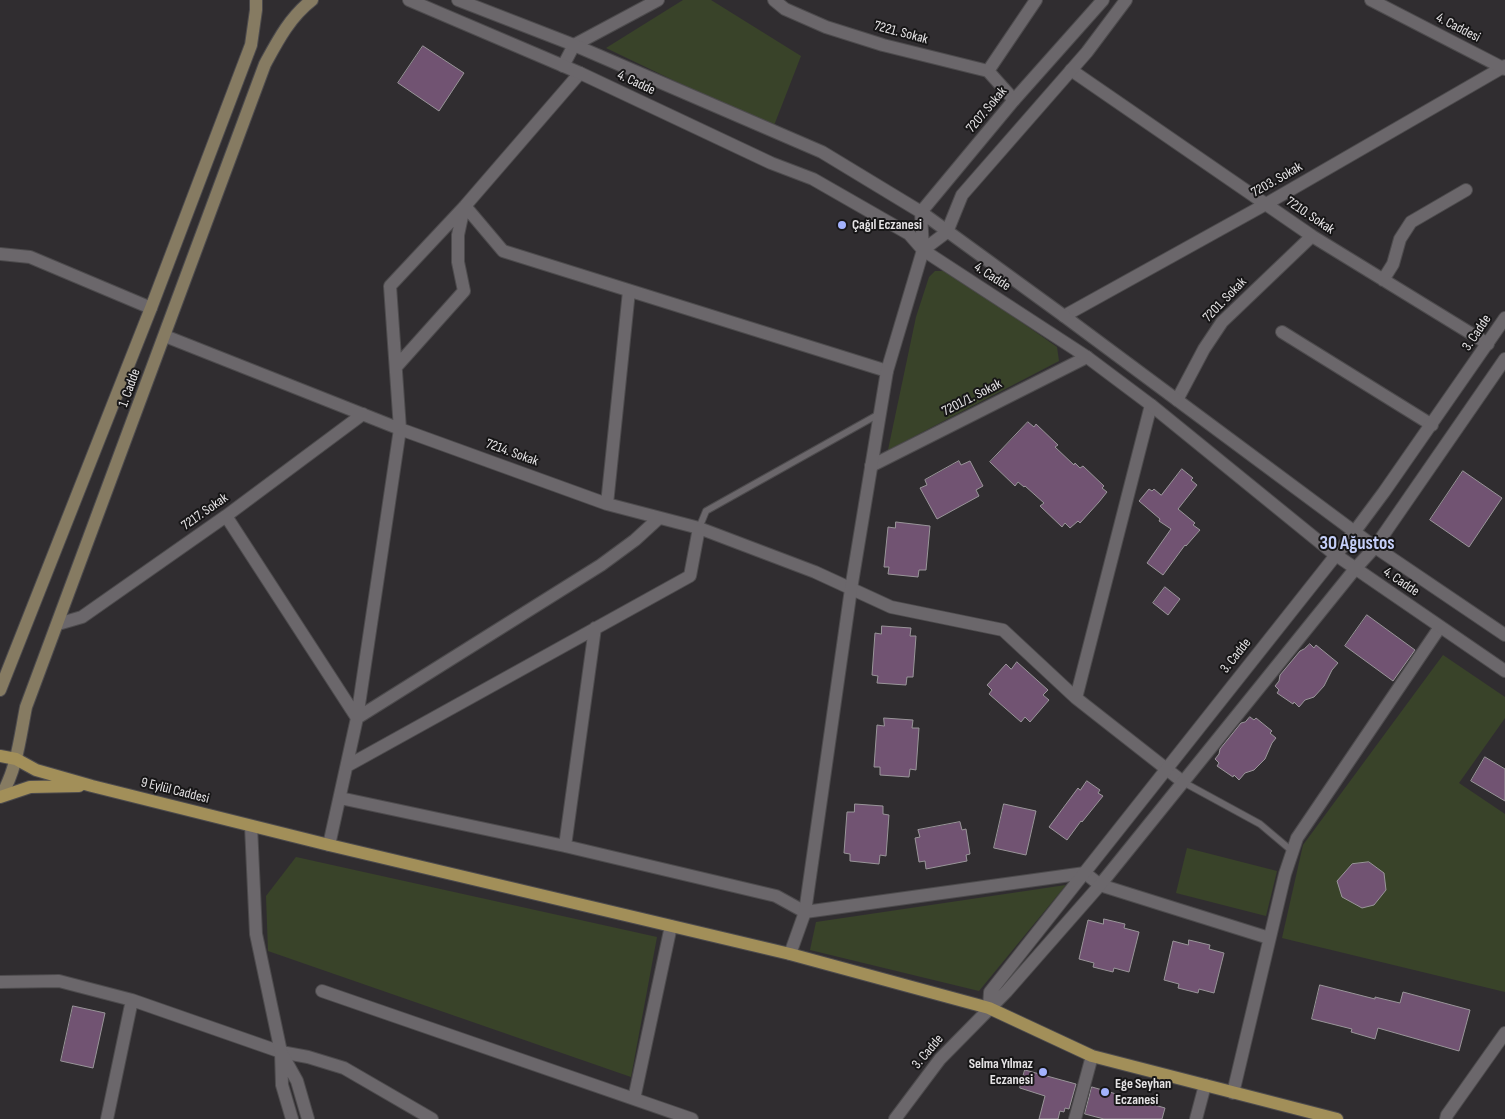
<!DOCTYPE html>
<meta charset="utf-8">
<style>
body{margin:0}
canvas{display:block;background:#302d30}
</style>
<canvas width="1505" height="1119"></canvas>
<script>
const ctx = document.querySelector('canvas').getContext('2d');
ctx.lineJoin = 'round';
function fill(path, color) { ctx.fillStyle = color; ctx.fill(path, 'evenodd'); }
function trace(path, color, width, dash) { ctx.strokeStyle = color; ctx.lineWidth = width; ctx.lineCap = dash ? 'butt' : 'round'; ctx.setLineDash(dash || []); ctx.stroke(path); }
function drawText(font, color, halo, rows, align = 'center') {
  ctx.font = font + ' "Sofia Sans Condensed",sans-serif'; ctx.lineWidth = 4; ctx.setLineDash([]); ctx.textBaseline = 'middle'; ctx.strokeStyle = halo; ctx.fillStyle = color; for (const [text, x, y, turn = 0] of rows) {
    ctx.save(); ctx.translate(x, y); ctx.rotate((+turn || 0) * Math.PI / 180); ctx.textAlign = isNaN(turn) ? turn : align; if (halo) ctx.strokeText(text, 0, 0); ctx.fillText(text, 0, 0); ctx.restore();
  }
}
const green = new Path2D(`
 M683,0H711L801,56L773,128L606,48Z
 M935,271H948L1057,347L1059,361L888,450L916,317L929,277Z
 M1443,655L1505,697V718L1459,783L1505,814V992L1282,938L1303,845Z
 M1187,848L1277,871L1266,916L1176,893Z
 M296,857L657,937L631,1077L268,951L266,896Z
 M1066,885L979,991L810,950L816,922Z`);
const building = new Path2D(`
 M423,46L464,73L439,111L398,83Z
 M1028,422L1034,427L1036,424L1058,445L1055,447L1074,465L1075,463L1080,468L1083,466L1104,486L1102,488L1107,492L1099,502L1080,523L1078,521L1070,528L1065,523L1062,527L1040,506L1044,503L1025,486L1024,487L1018,482L1015,486L990,462Z
 M959,461L961,465L970,461L983,486L976,490L979,496L937,519L920,488L927,485L925,480Z
 M1182,469L1193,478L1191,480L1197,485L1178,509L1195,523L1193,525L1200,530L1186,546L1185,545L1163,575L1147,563L1171,529L1159,521L1160,519L1139,501L1149,489L1152,491L1154,489L1161,495Z
 M1463,471L1502,498L1469,547L1430,520Z
 M896,522L930,526L926,570H919L918,577L888,574L889,567H884L888,527L895,528Z
 M1165,587L1180,599L1168,615L1153,603Z
 M1367,615L1415,650L1393,681L1345,646Z
 M882,626L911,628L910,636H916L913,677H907L906,685L877,683L878,676L872,675L875,633L881,634Z
 M1310,644L1314,648L1316,645L1338,663L1332,670L1324,686L1314,697L1305,700L1299,707L1294,702L1293,704L1277,693L1279,690L1275,686L1279,681L1280,675L1300,651L1304,649Z
 M1017,662L1048,690L1043,695L1049,700L1030,722L1025,717L1021,722L989,694L992,690L987,685L1006,664L1011,669Z
 M1250,717L1254,720L1256,718L1272,731L1270,733L1276,738L1272,743L1265,759L1254,770L1245,773L1239,780L1234,775L1233,777L1217,766L1219,763L1215,759L1219,754L1220,749L1241,723L1245,722Z
 M884,718L913,720L912,728H919L916,770L910,769L909,777L880,775V767H874L877,725L884,726Z
 M1485,757L1505,769V801L1471,781Z
 M1087,781L1100,790L1098,793L1103,796L1082,822L1081,821L1067,840L1049,827L1078,788L1080,790Z
 M855,804L883,806V814L889,815L886,856L880,855L879,864L850,861V854L844,853L847,812H854Z
 M1004,804L1036,811L1026,855L994,848Z
 M960,822L962,830L966,829L970,854L966,855L967,861L926,869L925,861L919,862L915,838L920,837L918,830Z
 M1369,862L1384,873L1386,890L1374,905L1362,908L1342,897L1337,881L1352,864Z
 M1104,919L1125,924L1124,928L1139,932L1129,972L1114,968L1113,972L1093,967L1094,963L1079,959L1088,920L1103,924Z
 M1189,940L1210,945L1209,949L1224,953L1214,993L1199,989L1198,993L1178,988L1179,984L1164,980L1173,941L1188,945Z
 M1320,985L1375,999V997L1400,1003L1403,992L1470,1010L1459,1051L1378,1028L1375,1039L1351,1032L1352,1029L1312,1019Z
 M73,1006L105,1013L93,1068L61,1061Z
 M1025,1070L1076,1084L1069,1109L1065,1108L1064,1112L1060,1111L1058,1119H1039L1045,1096L1020,1088Z
 M1092,1087L1165,1108L1162,1119H1104L1085,1114Z`);
const service = new Path2D(`
 M699,528L706,511L879,414
 M1183,782L1260,824L1292,851`);
const minor = new Path2D(`
 M774,0L785,9L826,27L883,45L988,71L1014,100
 M563,66L574,45L658,0
 M1071,70L1312,236L1488,344
 M988,71L1036,0
 M465,206L503,251L887,371
 M0,254L30,257L151,308
 M1383,280L1393,264L1400,239L1411,222L1466,190
 M1064,316L1266,204L1505,66
 M1282,332L1432,425
 M165,336L400,429L607,504L699,528L815,572L891,607L1003,630L1076,698
 M396,367L464,291L458,262V235L464,207
 M1177,400L1204,349L1222,322L1312,236
 M1151,405L1076,698L1183,782
 M871,466L1087,357
 M607,504L629,291
 M226,516L357,718L601,565L635,540L659,518
 M58,624L82,617L226,516L363,414
 M347,766L690,576L699,528
 M340,798L565,846L776,896L805,912L1085,873L1100,885L1269,938
 M329,845L357,718L400,429L390,286L465,206L580,73
 M565,846L595,628
 M0,982L59,981L132,1000L281,1052L308,1057L344,1068L432,1119
 M322,991L692,1119
 M1233,1093L1285,874L1297,838L1440,627
 M634,1099L671,926
 M107,1119L132,1000
 M1075,1119L1092,1056
 M1196,1119L1205,1085
 M1446,1119L1447,1115L1505,1033`);
const tertiary = new Path2D(`
 M409,0L580,73L771,163L813,179L909,234L923,250L1087,357L1151,405L1333,553L1505,671
 M458,0L574,45L822,152L921,212L1064,316L1375,547L1505,635
 M1371,0L1505,69
 M923,250L921,212L1014,100L1103,0
 M251,826L256,934L281,1052L282,1085L292,1119
 M790,954L805,912L851,589L887,371L923,250L947,232L962,195L1087,52L1126,0
 M989,1008L990,992L1355,531L1384,492L1505,318
 M282,1054L297,1081L308,1119
 M895,1119L940,1059L1007,991L1100,885L1355,569L1375,547L1505,359`);
const secondary = new Path2D(`
 M0,690L151,308L251,45L256,10V0
 M1,796C17,769 20,737 26,707L265,64C278,40 290,17 312,0`);
const primary = new Path2D(`
 M0,756L16,759L36,770L92,786L329,845L790,954L989,1008L1092,1056L1337,1119
 M0,797L30,787L79,786`);
const markers = [
 [842,225,5,"#a3b2fd"],
 [1043,1072,5,"#a3b2fd"],
 [1105,1092,5,"#a3b2fd"]
];
const streetNames = [
 ["4. Caddesi",1458,28,27],
 ["7221. Sokak",901,33,15],
 ["4. Cadde",636,83,25],
 ["7207. Sokak",987,110,-50],
 ["7203. Sokak",1277,180,-30],
 ["7210. Sokak",1310,216,34],
 ["4. Cadde",992,277,33],
 ["7201. Sokak",1225,300,-46],
 ["3. Cadde",1477,333,-56],
 ["1. Cadde",130,388,-70],
 ["7201/1. Sokak",972,398,-27],
 ["7214. Sokak",512,453,20],
 ["7217. Sokak",205,512,-35],
 ["4. Cadde",1401,582,34],
 ["3. Cadde",1236,656,-51],
 ["9 Eylül Caddesi",175,791,14],
 ["3. Cadde",928,1052,-50]
];
const poiNames = [
 ["Çağıl Eczanesi",852,225],
 ["Selma Yılmaz",1033,1064,"right"],
 ["Eczanesi",1033,1080,"right"],
 ["Ege Seyhan",1115,1084],
 ["Eczanesi",1115,1100]
];
const districtNames = [
 ["30 Ağustos",1357,544]
];
fill(green, '#394329');
fill(building, '#715372');
trace(building, '#999599', 1);
trace(service, '#4d4b4d', 8);
trace(minor, '#4d4b4d', 14);
trace(tertiary, '#4d4b4d', 14);
trace(secondary, '#4d4b4d', 14);
trace(primary, '#4d4b4d', 14);
trace(service, '#6b676b', 6);
trace(minor, '#6b676b', 12);
trace(tertiary, '#6b676b', 12);
trace(secondary, '#867b62', 12);
trace(primary, '#a28f59', 12);
for (const [x, y, r, color] of markers) { const dot = new Path2D(); dot.arc(x, y, r, 0, 2 * Math.PI); ctx.fillStyle = color; ctx.fill(dot); trace(dot, '#171617', 2); }
drawText('14px', '#e5e3e5', '#171617', streetNames);
drawText('bold 14px', '#e5e3e5', '#171617', poiNames, 'left');
drawText('bold 19px', '#c4cef8', '#171617', districtNames);
</script>
